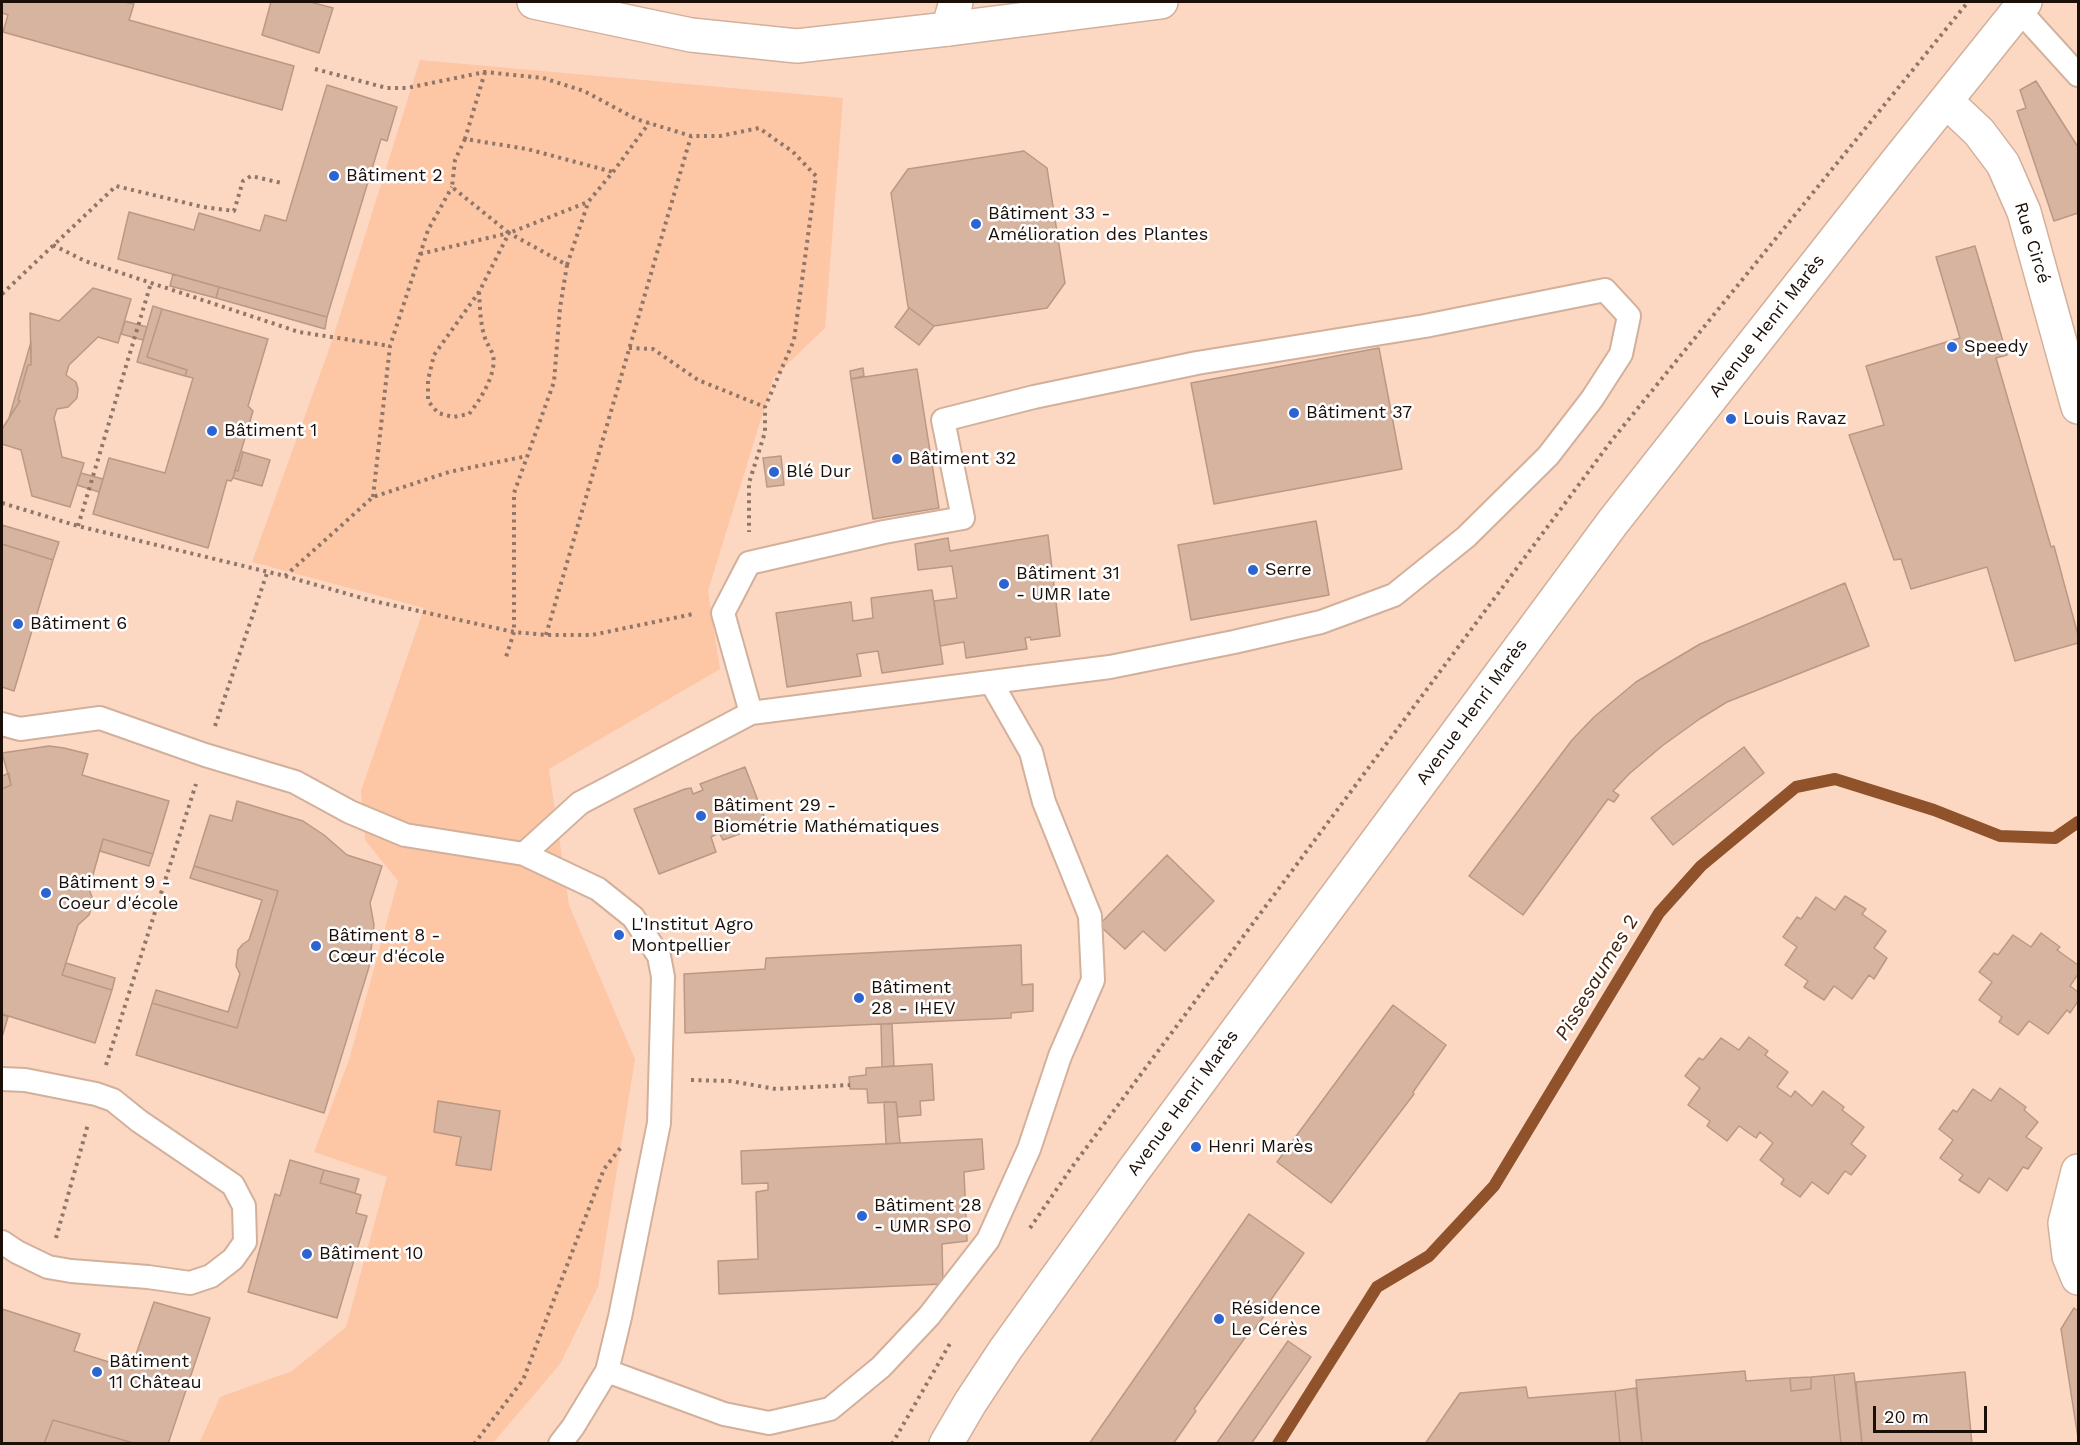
<!DOCTYPE html>
<meta charset="utf-8">
<style>
body{margin:0}
#map{position:relative;width:2080px;height:1445px;overflow:hidden;background:#fcd8c3;font-family:"Work Sans",sans-serif}
canvas{display:block}
.frame{position:absolute;inset:0;border:3px solid #1b0f08;pointer-events:none}
.scale{position:absolute;left:1873px;top:1406px;width:114px;height:27px;box-sizing:border-box;border:3px solid #1b0f08;border-top:0;padding-left:8px;font-size:18px;line-height:21px;white-space:nowrap;color:#1b0f08;-webkit-text-stroke:4px #fff;paint-order:stroke}
</style>
<div id="map">
<canvas width="2080" height="1445"></canvas>
<div class="frame"></div>
<div class="scale">20 m</div>
</div>
<script>
const ctx = document.querySelector('canvas').getContext('2d');
ctx.lineJoin = 'round';
function fill(path, color) { ctx.fillStyle = color; ctx.fill(path, 'evenodd'); }
function trace(path, color, width, dash) { ctx.strokeStyle = color; ctx.lineWidth = width; ctx.lineCap = dash ? 'butt' : 'round'; ctx.setLineDash(dash || []); ctx.stroke(path); }
function drawText(font, color, halo, rows, align = 'center') {
  ctx.font = font + ' "Work Sans",sans-serif'; ctx.lineWidth = 5; ctx.setLineDash([]); ctx.textBaseline = 'middle'; ctx.strokeStyle = halo; ctx.fillStyle = color; for (const [text, x, y, turn = 0] of rows) {
    ctx.save(); ctx.translate(x, y); ctx.rotate((+turn || 0) * Math.PI / 180); ctx.textAlign = isNaN(turn) ? turn : align; if (halo) ctx.strokeText(text, 0, 0); ctx.fillText(text, 0, 0); ctx.restore();
  }
}
const green = new Path2D(`
 M420,60L843,98L825,328L774,377L708,591L720,669L549,769L569,905L635,1059L598,1287L560,1364L493,1443L199,1444L220,1397L292,1371L346,1327L387,1177L314,1152L349,1060L398,881L365,840L361,791L424,608L252,562L332,341Z`);
const stream = new Path2D(`
 M1278,1444L1377,1287L1429,1256L1494,1186L1659,913L1701,866L1796,787L1835,779L1934,810L2000,836L2055,838L2078,822`);
const building = new Path2D(`
 M2,2H124L134,4L129,20L294,66L282,110L3,32L8,15L2,13Z
 M271,2H310L333,8L319,53L262,35Z
 M2036,81L2078,147V213L2054,221L2017,111L2026,108L2020,90Z
 M327,85L397,107L387,141L381,139L327,317L118,259L129,212L194,230L199,213L260,231L265,215L286,221Z
 M1024,151L1047,168L1065,283L1047,308L934,326L908,307L891,193L908,169Z
 M1975,246L2007,355L1996,358L2051,547L2054,546L2078,635V643L2015,661L1987,567L1911,589L1901,559L1894,560L1849,435L1884,425L1866,366L1960,338L1936,257Z
 M173,274L219,287L216,298L170,286Z
 M219,287L327,317L325,329L216,298Z
 M93,288L131,299L118,343L98,337L69,365L66,375L76,382L78,389L77,398L68,407L57,409L54,418L62,457L84,463L70,507L32,496L21,450L2,444V429L20,401L18,400L28,365H31L30,313L59,321Z
 M153,306L162,309L147,357L187,370L185,376L137,362Z
 M909,308L934,326L919,345L895,327Z
 M162,309L268,339L248,406L253,411L233,478L231,481L227,480L208,548L93,514L109,458L165,473L193,378L185,376L187,370L147,357Z
 M125,321L147,327L143,340L121,334Z
 M31,342V365H28L18,400L20,401L9,418Z
 M1379,348L1402,469L1214,504L1191,383Z
 M863,368L864,376L851,379L850,371Z
 M917,369L939,508L873,519L851,379Z
 M241,451L243,452L238,471L235,470Z
 M243,452L270,460L262,486L233,478L235,470L238,471Z
 M781,456L784,485L767,487L763,458Z
 M81,473L103,479L99,492L77,485Z
 M1316,521L1329,595L1191,620L1178,545Z
 M2,525L59,542L53,560L2,544Z
 M1048,535L1060,636L1031,640L1030,637L1025,638L1027,649L966,658L964,642L940,646L934,601L957,598L952,566L918,570L915,544L948,538L950,551Z
 M2,544L53,560L14,691L2,687Z
 M1845,583L1869,646L1727,702L1701,718L1662,746L1629,774L1613,791L1619,795L1614,802L1608,799L1523,915L1469,876L1572,740L1594,717L1636,682L1700,644Z
 M932,590L943,664L882,673L878,651L857,654L861,676L787,687L776,613L851,602L853,621L873,618L871,598Z
 M49,746L64,748L88,754L82,775L169,801L153,854L103,839L89,889L92,897V906L89,915L78,925L62,975L112,990L95,1043L2,1014V789L11,785L2,753Z
 M1744,747L1764,773L1673,845L1651,818Z
 M745,767L767,824L723,840L719,833L711,837L716,852L659,874L634,809L685,789L691,788L693,794L703,790L700,784Z
 M9,773L11,785L2,789V776Z
 M237,801L303,821L324,835L347,855L382,866L370,903L374,925L369,967L324,1113L136,1055L152,1003L237,1028L278,891L194,866L210,815L232,821Z
 M103,839L153,854L149,866L100,851Z
 M1167,855L1214,901L1165,951L1143,931L1125,949L1099,925Z
 M194,866L278,891L237,1028L152,1003L156,990L228,1012L240,974L236,966L238,950L243,944L249,940L262,900L190,878Z
 M1845,896L1866,909L1862,914L1886,931L1874,948L1887,958L1874,979L1869,975L1852,999L1834,986L1824,1000L1804,987L1808,981L1785,965L1797,947L1783,937L1797,917L1801,919L1816,897L1835,910Z
 M2041,933L2060,947L2057,950L2078,965V974L2070,986L2078,992V1001L2070,1013L2067,1010L2048,1034L2029,1021L2018,1035L1999,1022L2002,1017L1979,1000L1992,982L1979,972L1994,953L1998,955L2013,935L2031,947Z
 M1021,945L1022,985L1033,984V1011L1011,1013V1018L685,1033L684,974L765,969L766,958H768Z
 M66,963L115,978L112,990L62,975Z
 M1393,1005L1446,1045L1413,1092L1414,1094L1331,1203L1277,1162Z
 M2,1014L8,1017L2,1037Z
 M881,1024H892L894,1066L882,1067Z
 M1749,1037L1768,1051L1765,1055L1788,1072L1777,1087L1791,1097L1795,1091L1812,1106L1823,1091L1844,1107L1842,1110L1864,1127L1851,1144L1866,1156L1851,1175L1845,1171L1828,1194L1812,1182L1800,1197L1781,1184L1784,1179L1760,1160L1773,1143L1760,1132L1756,1138L1739,1126L1727,1141L1707,1126L1710,1121L1688,1105L1700,1088L1685,1076L1699,1058L1703,1060L1721,1038L1739,1050Z
 M932,1064L934,1100L920,1101L921,1115L898,1117L896,1102L868,1103L867,1089H850L849,1077L866,1075V1068Z
 M2000,1088L2026,1107L2024,1110L2038,1122L2026,1137L2042,1148L2028,1169L2023,1167L2007,1191L1989,1178L1979,1193L1959,1180L1963,1175L1940,1158L1953,1140L1939,1129L1953,1110L1957,1112L1973,1089L1991,1101Z
 M438,1101L500,1111L491,1170L456,1165L461,1137L434,1132Z
 M884,1102H896L900,1143L886,1144Z
 M982,1139L984,1169L964,1172L967,1241L942,1244L943,1284L719,1294L718,1261L758,1259L756,1192L768,1190V1183L742,1184L741,1151Z
 M290,1160L324,1170L320,1183L361,1195L356,1213L367,1216L337,1318L248,1292L275,1194L280,1196Z
 M324,1170L359,1179L355,1193L320,1183Z
 M1249,1214L1304,1253L1270,1301L1274,1303L1249,1336L1247,1335L1194,1409L1196,1411L1173,1444H1089Z
 M154,1302L210,1318L168,1444H137L53,1420L44,1444H2V1309L80,1334L74,1351L131,1369Z
 M2074,1308L2078,1311V1438L2061,1329Z
 M1288,1341L1311,1357L1251,1444H1216Z
 M1745,1371L1746,1381L1790,1378L1791,1391L1811,1389V1377L1834,1375L1841,1444H1642L1636,1380Z
 M1965,1372L1972,1444H1862L1856,1382Z
 M1854,1373L1862,1444H1841L1834,1375Z
 M1811,1377V1389L1791,1391L1790,1378Z
 M1526,1387L1528,1398L1615,1391L1620,1444H1425L1460,1393Z
 M1636,1388L1642,1444H1620L1615,1391Z
 M53,1420L137,1444H44Z`);
const path = new Path2D(`
 M315,69L387,88H407L485,72L543,78L584,91L636,119L691,136H720L759,128L793,152L816,176L794,340L765,407V432L749,483V532
 M485,72L465,139L527,149L613,172
 M465,139L455,160L452,187L509,233L588,202L613,172L649,123
 M53,245L85,261L299,332L390,346
 M420,254L509,233L567,265L560,308L554,382L514,493V632L506,657
 M567,265L588,203
 M479,292C480,307 480,323 485,338C487,344 491,349 493,355C497,374 480,400 469,414L453,417L438,413L428,401V380L434,355L479,292L509,233
 M2,294L116,186L203,207L234,211L243,181L251,176L282,183
 M629,348L653,349L698,380L765,407
 M373,497L390,346L428,230L452,187
 M2,503L78,526L285,576L369,600L514,632L546,635H592L693,614
 M78,526L151,283
 M285,576L373,497L449,472L527,456
 M546,635L691,136
 M215,726L267,573
 M106,1065L196,784
 M691,1080L730,1081L776,1089L850,1085
 M1030,1228L1072,1167L1612,440L1968,2
 M56,1238L88,1124
 M474,1444L523,1380L604,1169L622,1146
 M892,1444L952,1340`);
const service = new Path2D(`
 M2019,10L2078,75
 M751,713L723,613L749,563L884,532L963,518L943,420L1034,397L1197,363L1425,326L1605,290L1629,316L1621,354L1592,399L1548,456L1466,537L1394,595L1321,622L1234,642L1110,667L991,682
 M2,724L20,729L100,718L205,755L295,782L350,812L405,835L524,854L598,889L633,917L659,956L663,977L659,1123L620,1317L607,1371L573,1427L560,1444
 M524,854L580,803L751,713L991,682L1031,752L1044,802L1090,916L1093,980L1060,1056L1029,1149L988,1240L929,1316L881,1367L830,1409L769,1423L724,1414L607,1371
 M2,1079L25,1080L96,1094L113,1100L139,1121L233,1185L244,1206L245,1242L233,1259L211,1276L190,1283L148,1277L71,1271L48,1267L17,1252L2,1242`);
const minor = new Path2D(`
 M948,29L956,2
 M1946,101L1979,132L2003,164L2024,212L2078,407
 M2078,1171L2065,1223L2069,1256L2078,1278`);
const tertiary = new Path2D(`
 M534,2L691,35L797,46L948,29L1161,2`);
const primary = new Path2D(`
 M946,1444L970,1403L1005,1350L1134,1170L1613,522L1899,159L2025,2`);
const markers = [
 [334,176,6,"#2c64d2"],
 [976,224,6,"#2c64d2"],
 [1952,347,6,"#2c64d2"],
 [1294,413,6,"#2c64d2"],
 [1731,419,6,"#2c64d2"],
 [212,431,6,"#2c64d2"],
 [897,459,6,"#2c64d2"],
 [774,472,6,"#2c64d2"],
 [1253,570,6,"#2c64d2"],
 [1004,584,6,"#2c64d2"],
 [18,624,6,"#2c64d2"],
 [701,816,6,"#2c64d2"],
 [46,893,6,"#2c64d2"],
 [619,935,6,"#2c64d2"],
 [316,946,6,"#2c64d2"],
 [859,998,6,"#2c64d2"],
 [1196,1147,6,"#2c64d2"],
 [862,1216,6,"#2c64d2"],
 [307,1254,6,"#2c64d2"],
 [1219,1319,6,"#2c64d2"],
 [97,1372,6,"#2c64d2"]
];
const poiNames = [
 ["Bâtiment 2",346,176],
 ["Bâtiment 33 -",988,214],
 ["Amélioration des Plantes",988,235],
 ["Speedy",1964,347],
 ["Bâtiment 37",1306,413],
 ["Louis Ravaz",1743,419],
 ["Bâtiment 1",224,431],
 ["Bâtiment 32",909,459],
 ["Blé Dur",786,472],
 ["Serre",1265,570],
 ["Bâtiment 31",1016,574],
 ["- UMR Iate",1016,595],
 ["Bâtiment 6",30,624],
 ["Bâtiment 29 -",713,806],
 ["Biométrie Mathématiques",713,827],
 ["Bâtiment 9 -",58,883],
 ["Coeur d'école",58,904],
 ["L'Institut Agro",631,925],
 ["Montpellier",631,946],
 ["Bâtiment 8 -",328,936],
 ["Cœur d'école",328,957],
 ["Bâtiment",871,988],
 ["28 - IHEV",871,1009],
 ["Henri Marès",1208,1147],
 ["Bâtiment 28",874,1206],
 ["- UMR SPO",874,1227],
 ["Bâtiment 10",319,1254],
 ["Résidence",1231,1309],
 ["Le Cérès",1231,1330],
 ["Bâtiment",109,1362],
 ["11 Château",109,1383]
];
const streetNames = [
 ["Rue Circé",2032,243,73],
 ["Avenue Henri Marès",1767,326,-52],
 ["Avenue Henri Marès",1472,712,-54],
 ["Avenue Henri Marès",1183,1103,-54]
];
const waterNames = [
 ["Pissesaumes 2",1597,978,-59]
];
fill(green, '#fdc6a5');
trace(stream, '#8f522a', 12);
fill(building, '#d7b4a0');
trace(building, '#ba9884', 1.5);
trace(service, '#d2b09b', 26);
trace(minor, '#d2b09b', 36);
trace(tertiary, '#d2b09b', 36);
trace(primary, '#d2b09b', 36);
trace(path, '#8f7668', 4, [3, 4.5]);
trace(service, '#fff', 22);
trace(minor, '#fff', 33);
trace(tertiary, '#fff', 33);
trace(primary, '#fff', 33);
for (const [x, y, r, color] of markers) { const dot = new Path2D(); dot.arc(x, y, r, 0, 2 * Math.PI); ctx.fillStyle = color; ctx.fill(dot); trace(dot, '#fff', 2); }
drawText('18px', '#1b0f08', '#fff', poiNames, 'left');
drawText('18px', '#1b0f08', '#fff', streetNames);
drawText('italic 20px', '#45230c', '#fff', waterNames);
</script>
